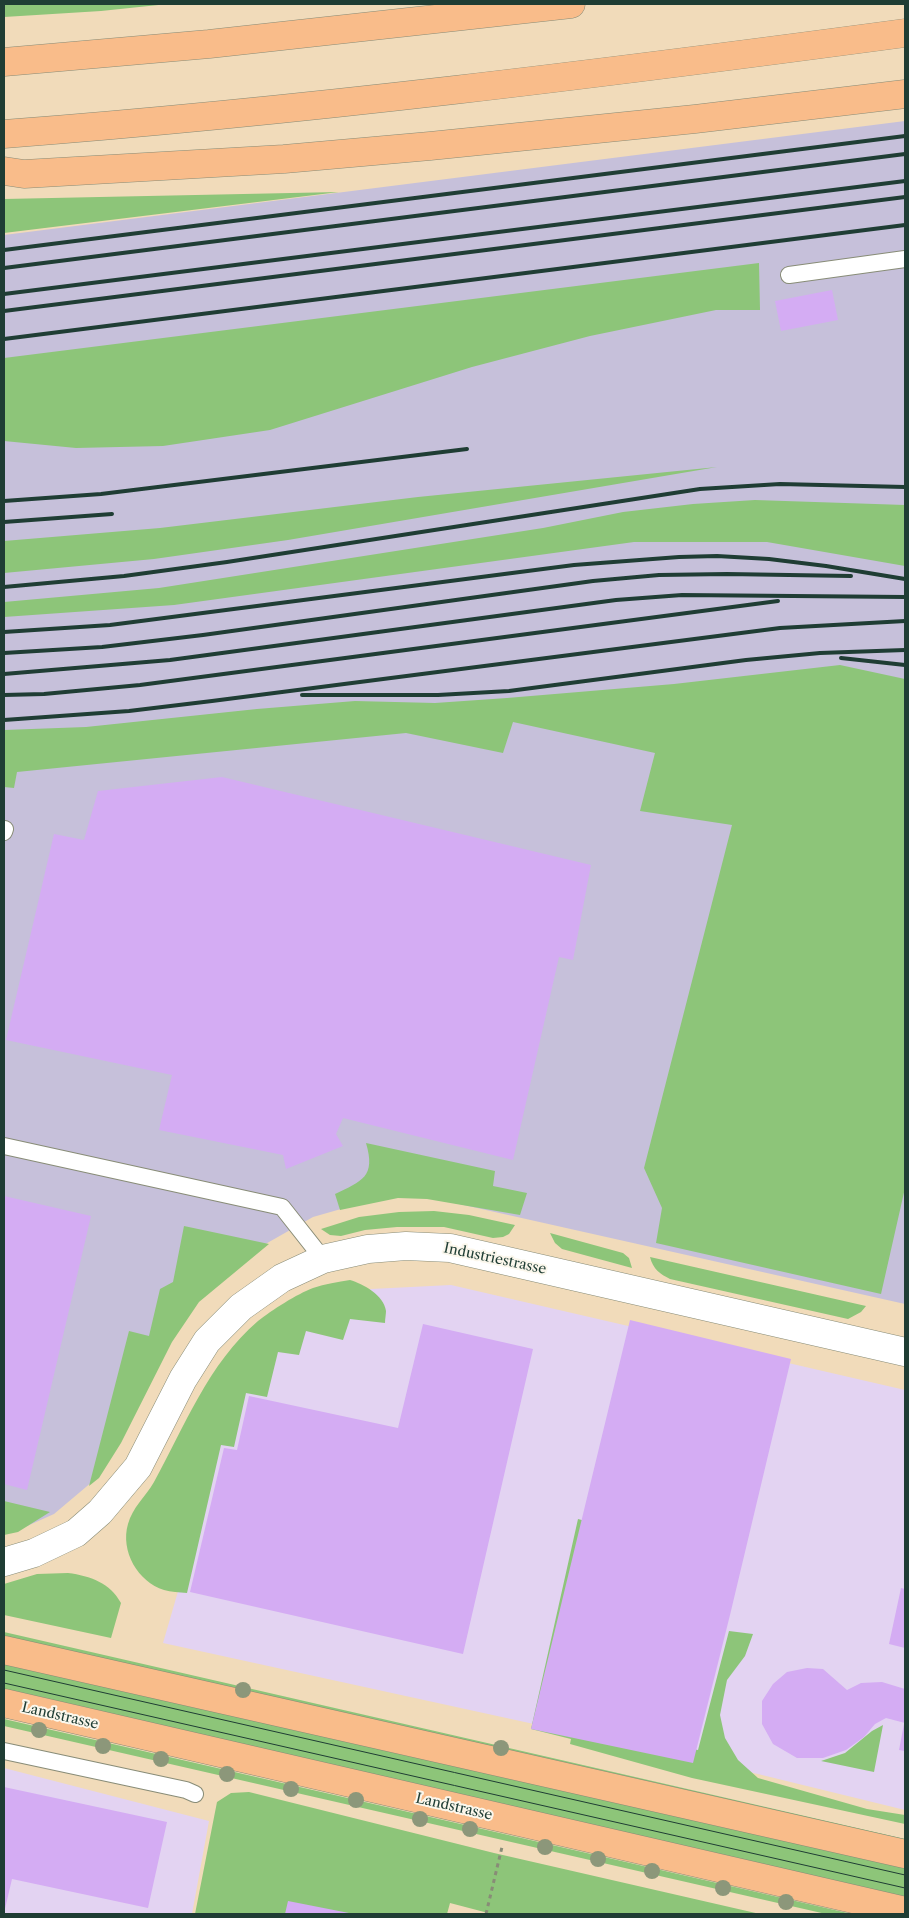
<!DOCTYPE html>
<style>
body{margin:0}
#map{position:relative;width:909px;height:1918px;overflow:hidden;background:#f1dbba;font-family:"Libre Caslon Text",serif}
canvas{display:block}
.frame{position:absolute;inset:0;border:5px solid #1f3d34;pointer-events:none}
</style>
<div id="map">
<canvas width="909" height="1918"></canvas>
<div class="frame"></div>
</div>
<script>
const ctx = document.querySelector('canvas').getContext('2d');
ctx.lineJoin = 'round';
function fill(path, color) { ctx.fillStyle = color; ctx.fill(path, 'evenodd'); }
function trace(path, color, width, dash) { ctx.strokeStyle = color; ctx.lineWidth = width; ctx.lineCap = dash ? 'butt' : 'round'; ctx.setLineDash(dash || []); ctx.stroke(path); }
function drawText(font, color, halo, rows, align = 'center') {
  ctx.font = font + ' "Libre Caslon Text",serif'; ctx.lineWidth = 4; ctx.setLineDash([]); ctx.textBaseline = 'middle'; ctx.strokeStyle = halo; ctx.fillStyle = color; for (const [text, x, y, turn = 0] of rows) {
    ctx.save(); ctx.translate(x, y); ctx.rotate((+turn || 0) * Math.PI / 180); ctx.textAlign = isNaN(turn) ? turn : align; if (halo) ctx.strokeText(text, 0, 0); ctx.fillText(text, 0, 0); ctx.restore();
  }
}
const built = new Path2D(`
 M451,1285L905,1390V1810L717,1764L163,1643L250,1344L351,1290Z
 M4,1768L209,1821L192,1914H4Z`);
const industrial = new Path2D(`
 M905,121V1304L428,1197L397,1196L341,1209L313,1217L262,1246L198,1301L171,1340L99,1476L54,1514L16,1531L4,1534V235Z`);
const green = new Path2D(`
 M4,4H168L101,11L4,17Z
 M339,192L4,233V199Z
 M759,263L760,310H716L590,336L472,367L270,430L163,446L76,448L4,441V358Z
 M717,467L288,540L154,559L4,573V541L160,528L418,497Z
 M755,500L905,505V566L767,542H634L174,605L4,617V602L159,588L543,528L623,512L693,504Z
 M840,665L905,679V1188L881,1294L656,1243L662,1208L644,1168L732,825L640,811L655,753L513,722L503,753L406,733L17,772L14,788L4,787V730L86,727L257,709L355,701L435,703L507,698L674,684Z
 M366,1143L495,1171L493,1186L527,1193L520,1215L427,1199L398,1198L340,1210L335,1194C362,1181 376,1177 366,1143Z
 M434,1211L469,1215L515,1225L509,1234L503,1237L493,1238L444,1227H397L365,1230L341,1236L330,1235L321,1229L359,1217L399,1212Z
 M184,1226L269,1244L199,1302L172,1342L121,1443L99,1478L89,1486L129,1331L149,1336L160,1289L173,1282Z
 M550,1233L623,1253L629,1258L632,1268L562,1249L555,1243Z
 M650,1257L866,1306L861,1312L848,1319L670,1279C660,1274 653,1269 650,1257Z
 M350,1280C363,1284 384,1295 386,1311C386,1314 385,1319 385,1323L350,1319L343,1340L306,1331L299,1355L278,1352L267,1397L246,1393L234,1447L221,1445L187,1593C179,1592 171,1592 164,1590C138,1582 120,1551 128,1524C132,1508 146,1496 154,1482C185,1426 208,1364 258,1321C272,1310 297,1294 313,1288C325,1284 338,1282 350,1280Z
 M4,1501L50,1512L18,1532L4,1535Z
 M578,1519L600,1525L672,1745L698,1750L729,1631L753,1634L745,1656L727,1680L720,1715L725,1738L738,1760L758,1778L867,1809L905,1815V1824L692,1778L570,1744L571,1739L531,1729Z
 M68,1573C91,1576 110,1583 121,1603L111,1638L4,1615V1584L37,1574Z
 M4,1632L905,1839V1846L4,1640Z
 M4,1660L905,1866V1897L4,1692Z
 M4,1719L852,1914H826L4,1726Z
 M883,1725L874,1772L821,1761L845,1753L872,1731Z
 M249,1792L494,1853L760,1914H492L450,1903L447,1914H195L217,1802L231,1793Z`);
const building = new Path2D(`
 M832,290L838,320L781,331L775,301Z
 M222,777L591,865L573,960L559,957L513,1160L343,1118L336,1134L343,1146L286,1169L283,1155L159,1130L172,1075L6,1040L54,834L84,840L98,791Z
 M4,1196L91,1216L27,1490L4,1484Z
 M630,1320L791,1359L730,1615L693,1763L531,1729Z
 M423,1324L533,1349L463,1654L190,1592L224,1448L237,1450L249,1396L398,1428Z
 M901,1588L905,1589V1648L889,1644Z
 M807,1668L823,1669L847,1690L861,1683L882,1682L905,1689V1723L886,1718L875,1724L864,1737L846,1750L823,1758H797L773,1744L762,1724V1701L773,1684L787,1672Z
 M904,1724H905V1751L899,1750Z
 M4,1787L167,1822L148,1908L12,1879L4,1913Z
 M288,1901L349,1913V1914H285Z`);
const path = new Path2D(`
 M486,1914L502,1847`);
const lane = new Path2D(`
 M789,275L905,259
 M4,832L5,829
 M4,1146L282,1207L323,1259
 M4,1751L186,1790L195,1794`);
const street = new Path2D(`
 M4,1562L34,1553L76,1533L100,1512L138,1467L183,1379L207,1341L241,1307L282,1278L323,1259L368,1249L406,1246L450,1248L905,1352`);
const primary = new Path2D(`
 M4,1650L905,1854
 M4,1703L905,1911`);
const highway = new Path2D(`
 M4,62L209,44L571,4
 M4,134C305,111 606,73 905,33
 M4,171L24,174L284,159L430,146L695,119L905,94`);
const tram = new Path2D(`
 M4,1670L905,1875
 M4,1683L905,1888`);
const rail = new Path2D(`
 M4,250L905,136
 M4,268L905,154
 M4,294L905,181
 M4,311L905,197
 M4,339L905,225
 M4,501L101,494L467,449
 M4,522L112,514
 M4,587L124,576L227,562L700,489L780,484L905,487
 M4,632L110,625L574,565L679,557L717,556L769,559L826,566L905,579
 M4,653L102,647L203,635L593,581L659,575L727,574L851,576
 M841,658L905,665
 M4,674L170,660L616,600L682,595L905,597
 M4,695L44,694L140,685L778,601
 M302,695H438L509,691L746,660L820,653L905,650
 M4,720L129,711L212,701L780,628L905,621`);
const trees = [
 [243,1690],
 [39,1730],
 [103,1746],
 [501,1748],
 [161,1759],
 [227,1774],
 [291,1789],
 [356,1800],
 [420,1819],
 [470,1829],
 [545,1847],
 [598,1859],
 [652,1871],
 [723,1888],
 [786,1902]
];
const streetNames = [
 ["Industriestrasse",495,1259,12],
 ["Landstrasse",60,1716,13],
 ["Landstrasse",454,1807,13]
];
fill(built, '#e3d3f2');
fill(industrial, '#c6c0da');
fill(green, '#8dc579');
fill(building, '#d4acf3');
trace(lane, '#888c77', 18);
trace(street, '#888c77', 29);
trace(primary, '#888c77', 29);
trace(highway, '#888c77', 29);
trace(path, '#888c77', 3, [4, 4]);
trace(lane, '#fff', 16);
trace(street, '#fff', 28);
trace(primary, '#f9bc8a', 28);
trace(highway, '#f9bc8a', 28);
trace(tram, '#1f3d34', 1);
trace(rail, '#1f3d34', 4);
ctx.fillStyle = '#8c977a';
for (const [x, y] of trees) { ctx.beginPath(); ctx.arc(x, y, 8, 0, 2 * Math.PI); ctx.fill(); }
drawText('14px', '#1f3d34', '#fbf7ec', streetNames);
</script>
